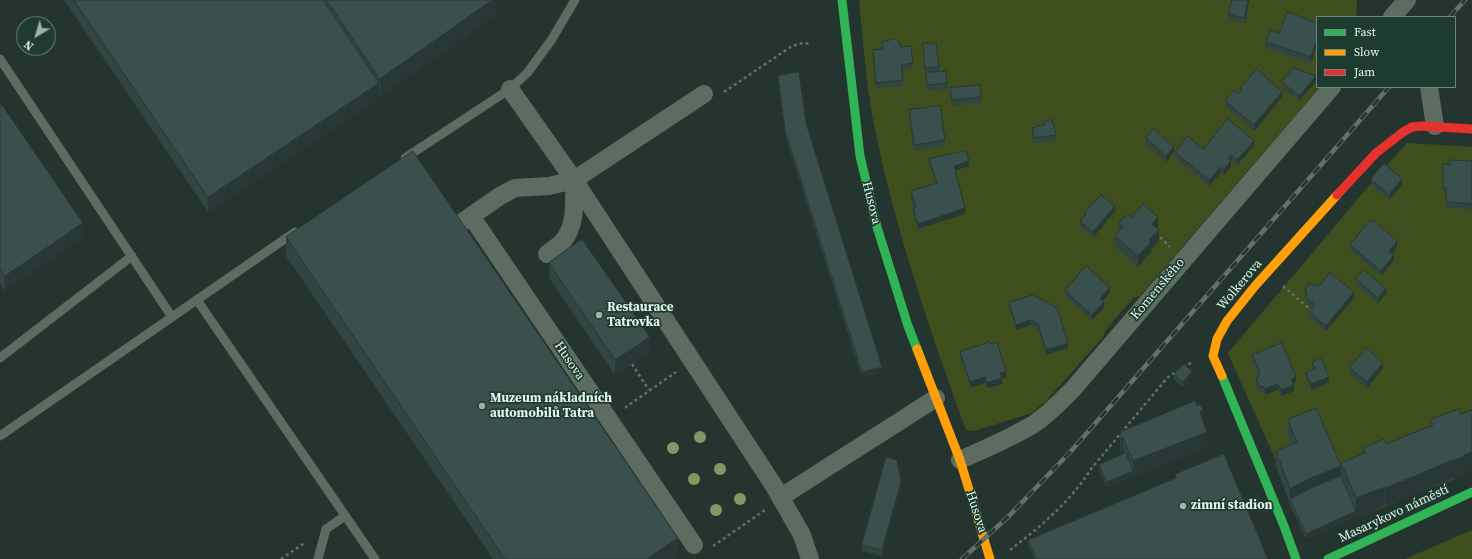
<!DOCTYPE html>
<meta charset="utf-8">
<style>
body{margin:0}
#map{position:relative;width:1472px;height:559px;overflow:hidden;background:#24352f;font-family:"Source Serif 4",serif}
canvas{display:block}
.legend{position:absolute;left:1316px;top:16px;width:140px;height:72px;box-sizing:border-box;background:#1e3b30;border:1px solid #6d857c;margin:0;padding:5px 7px;list-style:none;font-size:12px;color:#e3f4ed}
.legend li{display:flex;align-items:center;gap:8px;height:20px}
.legend b{width:20px;border:1px solid #6d857c}
.north{position:absolute;left:16px;top:16px;width:40px;height:40px;box-sizing:border-box;background:#1e3b30;border:1px solid #6d857c;border-radius:50%;rotate:218deg;font-size:11px;font-weight:700;line-height:16px;text-align:center;color:#e3f4ed}
.north::after{content:'';display:block;margin:auto;width:14px;height:18px;background:#a0b1aa;clip-path:polygon(50% 0,100% 100%,50% 72%,0 100%)}
</style>
<div id="map">
<canvas width="1472" height="559"></canvas>
<ul class="legend">
<li><b style="height:5px;background:#30b455"></b>Fast</li>
<li><b style="height:5px;background:#ff9f0a"></b>Slow</li>
<li><b style="height:5px;background:#e5322d"></b>Jam</li>
</ul>
<div class="north">N</div>
</div>
<script>
const ctx = document.querySelector('canvas').getContext('2d');
ctx.lineJoin = 'round';
function fill(path, color) { ctx.fillStyle = color; ctx.fill(path, 'evenodd'); }
function trace(path, color, width, dash) { ctx.strokeStyle = color; ctx.lineWidth = width; ctx.lineCap = dash ? 'butt' : 'round'; ctx.setLineDash(dash || []); ctx.stroke(path); }
function drawText(font, color, halo, rows, align = 'center') {
  ctx.font = font + ' "Source Serif 4",serif'; ctx.lineWidth = 3.5; ctx.setLineDash([]); ctx.textBaseline = 'middle'; ctx.strokeStyle = halo; ctx.fillStyle = color; for (const [text, x, y, turn = 0] of rows) {
    ctx.save(); ctx.translate(x, y); ctx.rotate((+turn || 0) * Math.PI / 180); ctx.textAlign = isNaN(turn) ? turn : align; if (halo) ctx.strokeText(text, 0, 0); ctx.fillText(text, 0, 0); ctx.restore();
  }
}
const green = new Path2D(`
 M859,0H1357L1356,17H1317V87H1320L1140,296L1133,298L1106,330L1103,337L1047,400L1032,413L974,431L966,430C929,328 894,226 873,120C866,82 863,39 859,0Z
 M1407,143L1472,147V470L1465,473V475L1397,501V502L1356,517L1306,539L1290,504L1276,466L1278,465L1228,353L1367,188Z
 M1472,530V559H1405Z`);
const path = new Path2D(`
 M724,92L792,46L803,43L811,44
 M1156,233L1170,247
 M1283,286L1312,311
 M632,364L649,390
 M1183,367L1193,362
 M627,408L626,407L676,372
 M713,546L765,510
 M1010,550C1040,527 1070,502 1091,469L1167,378L1179,370
 M281,559L306,542`);
const lane = new Path2D(`
 M0,59L172,317
 M405,158L510,89L528,72L552,39L575,0
 M197,300L375,559
 M0,358L132,256
 M0,436L295,232
 M318,559L326,529L345,516`);
const street = new Path2D(`
 M1392,17L1407,0
 M1429,87L1435,126
 M510,89L574,180L774,486L802,535L810,559
 M471,216L694,545
 M461,223L500,196L515,188L549,186L574,180L704,94
 M547,254C552,250 558,246 562,242C577,226 574,200 574,180
 M960,460C985,449 1011,438 1034,424C1049,414 1061,401 1073,389L1332,87
 M781,497L936,398`);
const fast = new Path2D(`
 M842,0L860,156L877,227L908,326L917,349
 M1222,376L1284,526L1296,559
 M1328,559L1472,492`);
const slow = new Path2D(`
 M917,349L960,460L990,559
 M1222,376L1213,356L1217,339L1227,321L1255,286L1337,195`);
const jam = new Path2D(`
 M1337,195L1376,153L1403,132L1412,127L1422,126L1472,129`);
const rail = new Path2D(`
 M1450,17L1465,0
 M962,559L1009,516L1072,450L1389,87`);
const trees = [
 [700,437],
 [673,448],
 [720,469],
 [694,479],
 [740,499],
 [716,510]
];
const wall = new Path2D(`
 M64,0H497V15L380,97L379,95V98L208,212Z
 M1249,0L1245,23L1229,20V15Z
 M1317,23V45L1311,63L1266,48V42L1279,33Z
 M882,43L900,47L913,63V69L902,70L903,86L876,88L873,50L882,49Z
 M923,44L939,67V72L947,83V89L927,90L926,79V73H925Z
 M778,76L806,123L882,372L862,378L785,135L778,81Z
 M1282,82H1316L1299,101L1282,87Z
 M950,88L981,97V103L952,106Z
 M1240,89L1282,97L1254,131L1225,106V101L1238,94L1240,92Z
 M0,102L83,238L5,291L0,283Z
 M909,110L945,140V146L914,150L909,115Z
 M1045,121L1056,135V140L1034,143L1032,133V128L1045,124Z
 M1146,138L1174,152L1166,162L1146,144Z
 M1254,146L1237,165L1231,160V166L1224,175L1221,173L1209,186L1175,157V152L1203,149Z
 M929,159L969,166L955,171L965,214L918,229L913,214V209L914,208L911,197V191L936,183L929,164Z
 M1472,161V209L1446,208V192H1443V164L1450,165Z
 M1371,179L1402,185L1389,200L1371,184Z
 M1115,211L1093,238L1080,226V221L1085,215V213Z
 M1131,217L1158,227L1157,228L1159,240L1151,249V252L1138,267L1115,247V236L1119,231V223Z
 M286,237L678,556L674,559H493L286,256Z
 M1350,245L1397,247L1392,254L1394,260L1381,276L1350,250Z
 M549,263L650,352L615,375L549,278Z
 M1356,279L1386,294L1378,303L1356,285Z
 M1319,286L1354,298L1326,331L1309,317V312L1312,308L1306,302L1305,290Z
 M1065,291L1110,293L1103,301L1104,308L1092,320L1065,296Z
 M1009,303L1068,343V348L1046,355L1038,329L1031,325L1016,330L1009,308Z
 M960,352L1006,377L1002,378V384L987,388L985,383L970,387L960,357Z
 M1252,355L1296,382L1293,384L1294,391L1281,396L1278,390L1265,395L1264,392L1259,391L1256,386V380L1258,377V374L1252,360Z
 M1312,362L1329,382L1311,390L1306,378V373L1313,369L1312,367Z
 M1350,368H1383L1367,388L1350,374Z
 M1174,375L1192,376L1183,387L1174,380Z
 M1288,420L1341,466V463L1363,453V448L1386,444L1430,426V420L1465,473V475L1453,479V478L1386,506L1385,505L1356,517L1306,539L1290,504L1276,466V451L1292,444L1288,435Z
 M1203,421L1207,447L1107,487L1099,470V465L1124,454L1123,453L1121,454L1120,451V436Z
 M1176,474L1268,559H1034L1028,546V540L1176,478Z
 M901,488L882,556L862,551V545Z`);
const shadedWall = new Path2D(`
 M492,0H497V15L380,97V79Z
 M1248,0H1249V1L1245,23V18Z
 M1317,40V45L1311,63V57Z
 M1316,76V82L1299,101V96Z
 M379,83V98L208,212V197Z
 M1282,92V97L1254,131V125Z
 M1254,141V146L1237,165V160Z
 M1174,147V152L1166,162V156Z
 M1231,155V160L1229,164V158Z
 M969,161V166L954,171V166Z
 M1231,161V166L1224,175V169Z
 M1221,167V173L1209,186V180Z
 M1402,179V185L1389,200V195Z
 M1115,206V211L1093,238V232Z
 M965,208V214L918,229V224Z
 M1158,217V227L1152,234V224Z
 M83,223V238L5,291V276Z
 M1159,230V240L1151,249V252L1138,267V256L1149,240Z
 M1397,241V247L1389,257V252Z
 M1394,255V260L1381,276V271Z
 M1110,287V293L1100,304V299Z
 M1386,289V294L1378,303V298Z
 M1354,292V298L1326,331V326Z
 M1104,302V308L1092,320V315Z
 M1031,320V325L1016,330V325Z
 M650,337V352L615,375V360Z
 M1068,343V348L1046,355V350Z
 M1383,363V368L1367,388V382Z
 M882,367V372L862,378V372Z
 M1192,371V376L1183,387V382Z
 M1006,372V377L1000,379V373Z
 M985,377V383L970,387V382Z
 M1296,377V382L1291,385V379Z
 M1329,377V382L1311,390V384Z
 M1002,378V384L987,388V383Z
 M1278,384V390L1265,395V389Z
 M1294,385V391L1281,396V390Z
 M1203,410V425L1200,412Z
 M1207,432V447L1133,476V461Z
 M1123,438V453L1121,454V439Z
 M1472,452V470L1465,473V475L1453,479V461Z
 M1453,460V478L1386,506V488Z
 M1341,466V481L1290,499V489L1311,478Z
 M1133,471V476L1107,487V482Z
 M901,482V488L882,556V550Z
 M1385,487V505L1356,517L1306,539V534L1356,511V498Z
 M678,538V556L674,559H647Z`);
const building = new Path2D(`
 M74,0H323L379,83L208,197Z
 M327,0H492L380,79Z
 M1232,0H1248L1245,18L1229,15Z
 M1287,12L1317,23V40L1311,57L1266,42L1270,30L1279,33Z
 M896,39L899,42L900,47L911,46L913,63L901,65L903,80L876,83L873,50L883,49L882,43L885,41Z
 M936,43L939,67L925,68L923,44Z
 M1294,68L1316,76L1299,96L1282,82Z
 M1257,69L1282,92L1254,125L1225,101L1234,90L1238,94L1242,90L1240,89Z
 M946,71L947,83L927,85L926,73Z
 M799,72L806,123L882,367L862,372L785,130L778,76Z
 M980,85L981,97L952,100L950,88Z
 M0,102L83,223L5,276L0,269Z
 M940,106L945,140L914,145L909,110Z
 M1228,119L1254,141L1237,160L1231,155L1229,158L1231,161L1224,169L1221,167L1209,180L1175,152L1187,136L1203,149Z
 M1052,120L1056,135L1034,138L1032,128L1045,124V121Z
 M1154,129L1174,147L1166,156L1146,138Z
 M413,151L678,538L647,559H505L286,237Z
 M966,151L969,161L954,166L965,208L918,224L913,209L916,207L911,191L937,183L929,159Z
 M1450,160L1472,161V204L1446,202V187H1443V164L1450,165Z
 M1384,163L1402,179L1389,195L1371,179Z
 M1101,195L1115,206L1093,232L1080,221L1086,214L1085,213Z
 M1143,204L1158,217L1152,224L1159,230L1149,240L1151,242L1138,256L1115,236L1123,227L1119,223L1127,214L1131,217Z
 M1370,221H1374L1397,241L1389,252L1394,255L1381,271L1350,245Z
 M582,239L650,337L615,360L549,263Z
 M1086,266L1110,287L1100,299L1104,302L1092,315L1065,291Z
 M1364,270L1386,289L1378,298L1356,279Z
 M1330,273L1354,292L1326,326L1309,312L1315,305L1306,297L1307,294L1305,290L1309,284L1315,285L1316,284L1319,286Z
 M1033,295L1057,308L1068,343L1046,350L1038,324L1031,320L1016,325L1009,303Z
 M990,342L991,344L997,342L1006,372L1000,373L1002,378L987,383L985,377L970,382L960,352Z
 M1282,343L1296,377L1291,379L1294,385L1281,390L1278,384L1265,389L1264,387L1259,385L1256,380L1258,377L1259,376L1258,373L1260,372L1252,355Z
 M1366,348L1383,363L1367,382L1350,368Z
 M1321,358L1329,377L1311,384L1306,373L1315,368L1312,362Z
 M1184,364L1192,371L1183,382L1174,375Z
 M1195,401L1197,406L1200,404L1203,410L1200,412L1207,432L1133,461L1123,438L1121,439L1120,436L1121,432Z
 M1316,408L1341,466L1311,478L1290,489L1276,451L1297,442L1288,420Z
 M1459,409L1461,414L1472,410V452L1464,455L1465,456L1453,461V460L1386,488L1385,487L1356,498L1341,463L1365,453L1363,448L1384,439L1386,444L1433,425L1430,420Z
 M1126,453L1133,471L1107,482L1099,465Z
 M1224,454L1268,559H1036L1028,540L1176,478V474Z
 M886,457L897,460L901,482L882,550L862,545Z
 M1341,476L1356,511L1306,534L1290,499L1311,488Z`);
const markers = [
 [599,315,4,"#a0b1aa"],
 [482,406,4,"#a0b1aa"],
 [1183,506,4,"#a0b1aa"]
];
const streetNames = [
 ["Husova",871,203,76],
 ["Wolkerova",1240,285,-50],
 ["Komenského",1158,289,-50],
 ["Husova",569,361,56],
 ["Husova",976,512,72],
 ["Masarykovo náměstí",1394,514,-25]
];
const poiNames = [
 ["Restaurace",607,308],
 ["Tatrovka",607,323],
 ["Muzeum nákladních",490,399],
 ["automobilů Tatra",490,414],
 ["zimní stadion",1191,506]
];
fill(green, '#3e4f1d');
trace(path, '#616f66', 2.5, [3, 3]);
trace(lane, '#5d6c61', 9);
trace(street, '#5d6c61', 18);
trace(fast, '#30b455', 9);
trace(slow, '#ff9f0a', 9);
trace(jam, '#e5322d', 9);
trace(rail, '#64716a', 4.5);
trace(rail, '#1e3b30', 3, [9]);
ctx.fillStyle = '#809963';
for (const [x, y] of trees) { ctx.beginPath(); ctx.arc(x, y, 6, 0, 2 * Math.PI); ctx.fill(); }
fill(wall, '#314542');
fill(shadedWall, '#283836');
fill(building, '#39504d');
trace(building, '#283836', 1);
for (const [x, y, r, color] of markers) { const dot = new Path2D(); dot.arc(x, y, r, 0, 2 * Math.PI); ctx.fillStyle = color; ctx.fill(dot); trace(dot, '#1e3b30', 1.5); }
drawText('13px', '#e3f4ed', '#1e3b30', streetNames);
drawText('bold 13px', '#e3f4ed', '#1e3b30', poiNames, 'left');
</script>
